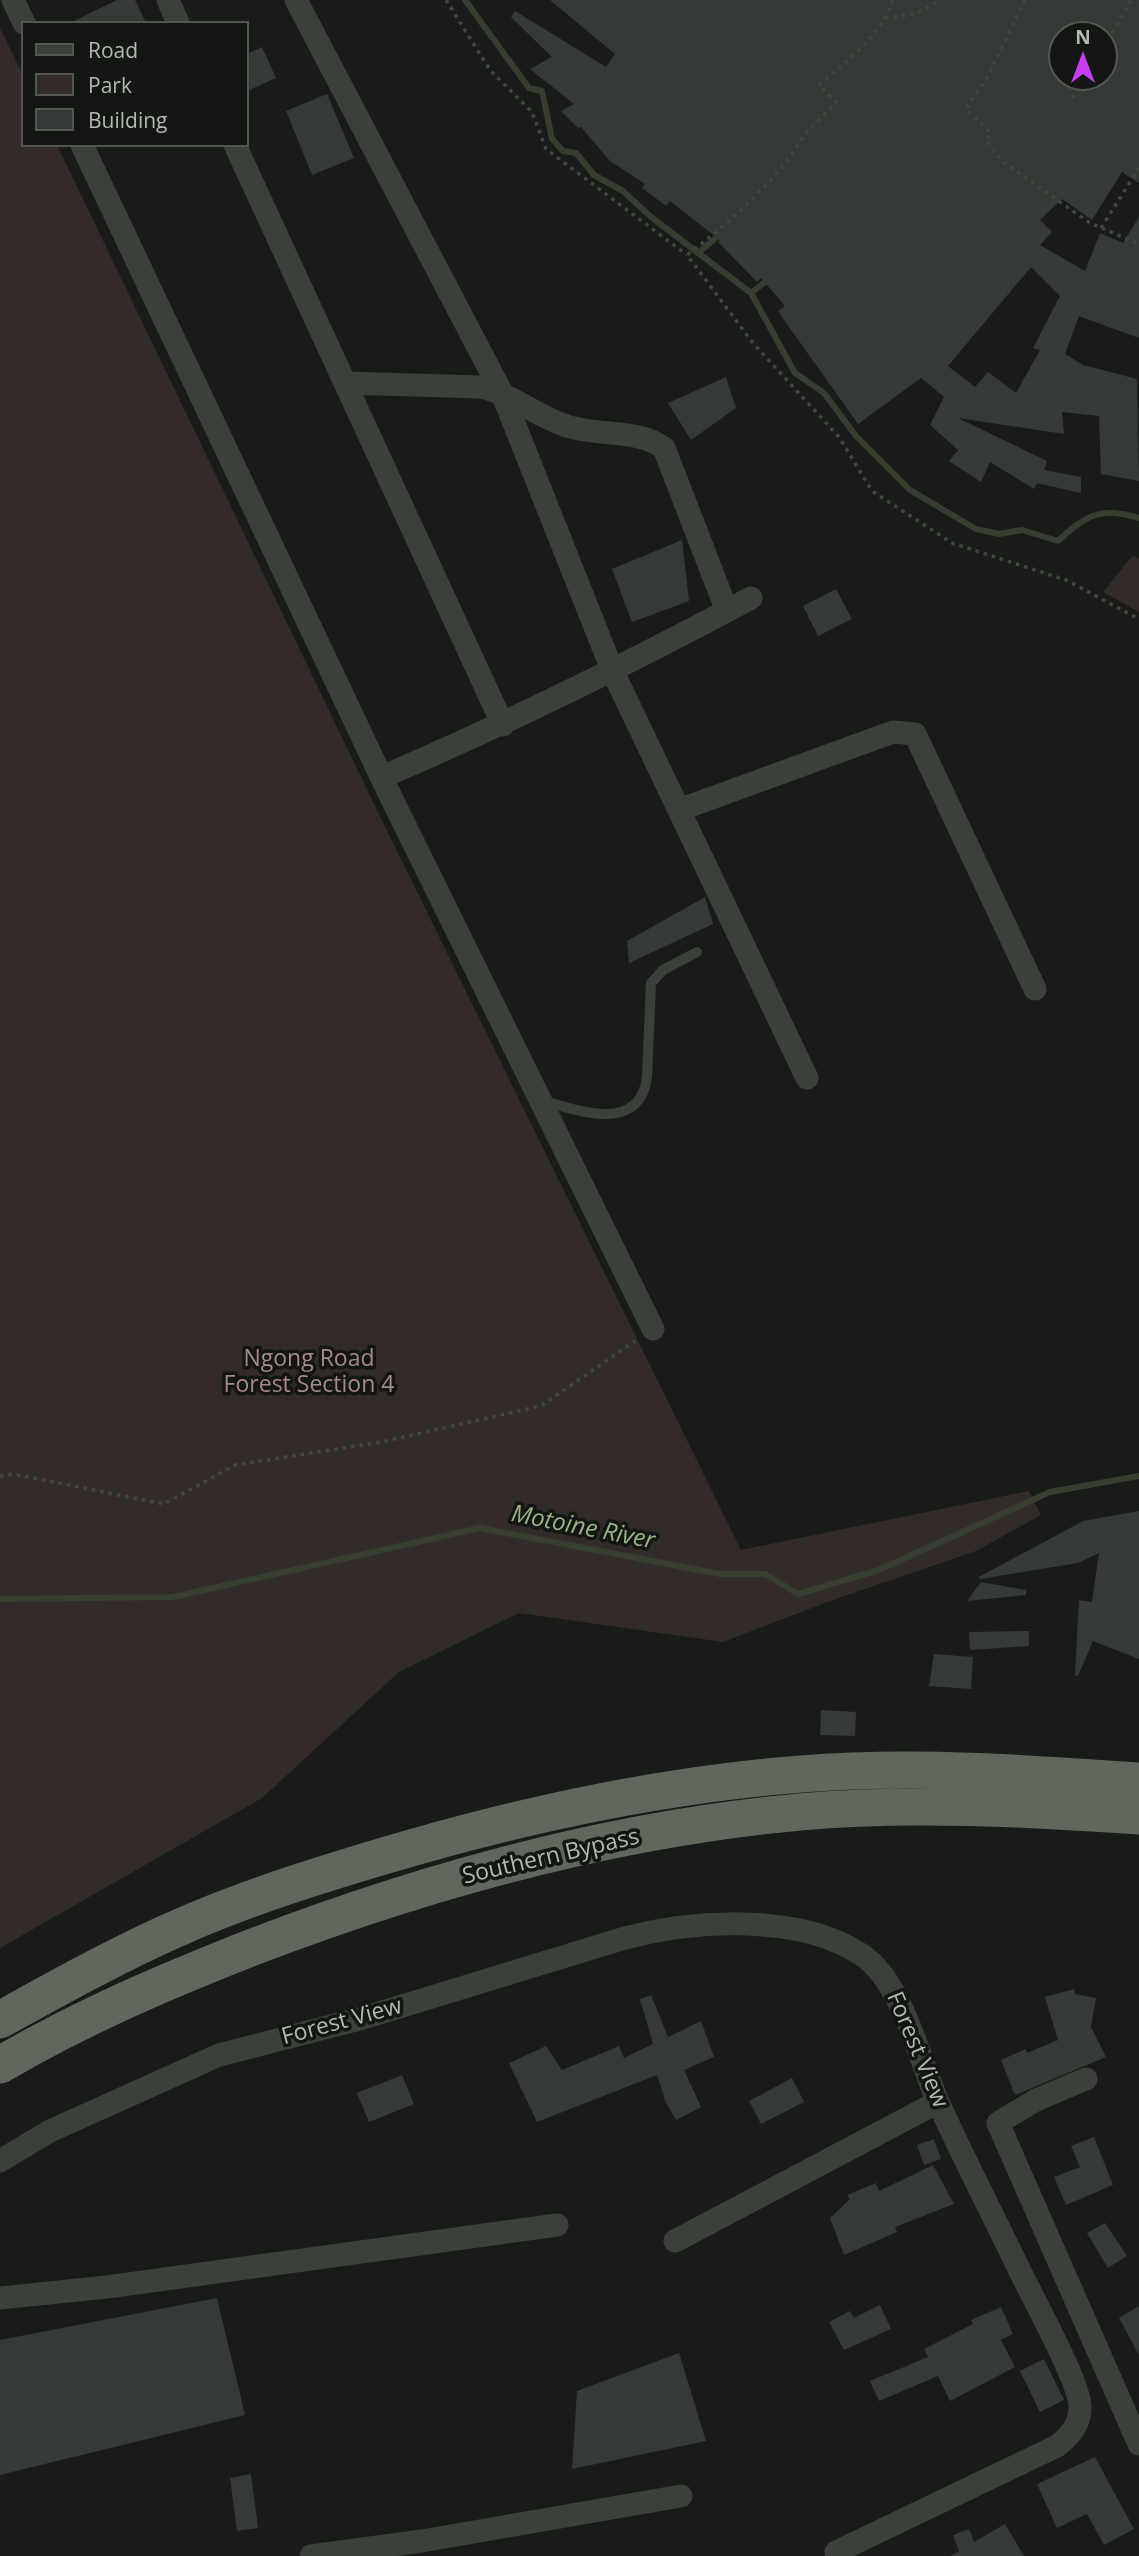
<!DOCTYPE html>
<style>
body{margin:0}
#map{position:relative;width:1139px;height:2556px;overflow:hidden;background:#191b19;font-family:"Open Sans",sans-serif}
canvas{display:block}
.legend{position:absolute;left:21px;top:21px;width:228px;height:126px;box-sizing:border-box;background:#141614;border:2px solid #525851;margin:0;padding:9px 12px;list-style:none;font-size:21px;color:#afbbac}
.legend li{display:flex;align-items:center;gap:14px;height:35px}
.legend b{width:35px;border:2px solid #525851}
.north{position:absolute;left:1048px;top:21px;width:70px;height:70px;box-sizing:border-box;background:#141614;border:2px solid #525851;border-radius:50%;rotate:0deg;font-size:19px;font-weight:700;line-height:28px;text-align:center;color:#afbbac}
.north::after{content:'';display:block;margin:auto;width:24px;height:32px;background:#c63fee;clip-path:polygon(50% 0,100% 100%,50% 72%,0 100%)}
</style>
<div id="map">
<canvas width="1139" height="2556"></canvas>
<ul class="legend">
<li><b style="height:9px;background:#3b403a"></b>Road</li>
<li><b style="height:19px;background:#332b29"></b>Park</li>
<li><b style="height:19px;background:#363a37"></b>Building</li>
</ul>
<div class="north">N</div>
</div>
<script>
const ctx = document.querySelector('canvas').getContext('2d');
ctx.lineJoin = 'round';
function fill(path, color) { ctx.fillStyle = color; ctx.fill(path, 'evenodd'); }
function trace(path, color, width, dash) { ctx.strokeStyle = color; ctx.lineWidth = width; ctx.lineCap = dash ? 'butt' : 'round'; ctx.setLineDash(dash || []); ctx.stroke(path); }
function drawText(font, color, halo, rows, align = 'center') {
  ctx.font = font + ' "Open Sans",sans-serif'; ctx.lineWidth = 7; ctx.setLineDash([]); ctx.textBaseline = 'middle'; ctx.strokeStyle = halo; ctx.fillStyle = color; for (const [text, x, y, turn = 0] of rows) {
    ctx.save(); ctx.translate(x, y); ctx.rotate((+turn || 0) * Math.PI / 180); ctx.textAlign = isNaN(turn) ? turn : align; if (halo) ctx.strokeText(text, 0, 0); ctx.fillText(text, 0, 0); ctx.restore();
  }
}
const green = new Path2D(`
 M0,28L23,75V145H57L390,837L741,1550L1029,1491L1041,1515L976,1551L830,1601L723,1642L519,1613L399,1672L262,1798L0,1948Z
 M1132,556L1139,558V612L1103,592Z`);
const stream = new Path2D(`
 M465,0L529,88L542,91L552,139L563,151L576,153L594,175L623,191L651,217L751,293L795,373L824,393L856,436L910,490L976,529L999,534L1022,530L1058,541C1086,515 1101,506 1139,518
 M698,253L723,232
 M751,293L769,279
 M0,1599L173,1597L480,1528L720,1574H765L798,1594L879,1570L1050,1492L1139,1476`);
const building = new Path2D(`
 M117,0H135L146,23H70Z
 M550,0H1139V183L1122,172L1092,220L1062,199L1040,220L1052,232L1040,245L1085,271L1100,233L1123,243L1139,217V338L1079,316L1065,354L1083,365L1137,379L1139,481L1101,474L1099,416L1062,412L1064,434L958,418L1047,461L1044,470L1081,477V493L1037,483L1034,489L990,462L981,482L949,461L958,450L930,425L944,397L921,378L858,424L784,320L778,311L785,306L761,278L757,282L718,242L720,240L670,201L666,206L642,188L645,184L610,161L581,127L578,128L561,111L574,104L530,69L552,57L511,17L515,11L606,67L615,54ZM1062,35H1104V77H1062ZM1031,267L1060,296L1033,348L1040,350L1016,393L988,372L975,387L948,366Z
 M262,47L276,78L247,91V54Z
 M327,94L354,158L312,175L286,111Z
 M726,377L736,408L691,440L668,403Z
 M682,540L689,601L632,622L612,569Z
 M836,589L852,619L818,636L803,606Z
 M705,897L713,924L629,963L627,941Z
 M1139,1511V1659L1093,1641L1078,1676L1075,1675L1079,1600L1092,1602L1099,1553L1078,1563L980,1579L979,1577L1083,1521Z
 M981,1582L1026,1590V1595L967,1601Z
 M1029,1631V1646L970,1650L969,1632Z
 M934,1654L973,1657L971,1689L929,1686Z
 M821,1710L856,1712L855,1736L820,1735Z
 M1074,1989L1075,1994L1096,1998L1091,2027L1106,2057L1015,2095L1001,2060L1026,2049L1027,2053L1058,2040L1045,1997Z
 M651,1995L668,2037L701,2021L714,2057L684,2070L701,2107L676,2120L666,2103L657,2075L537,2122L509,2063L546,2046L562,2070L619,2046L624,2058L653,2044L640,1999Z
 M402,2075L414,2104L369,2122L357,2093Z
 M792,2078L804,2102L761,2124L749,2101Z
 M1094,2137L1113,2185L1066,2205L1054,2177L1080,2167L1071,2146Z
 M934,2139L941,2159L924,2165L917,2145Z
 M933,2165L954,2204L895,2227L897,2232L844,2255L830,2218L850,2199L847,2195L876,2183L879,2191Z
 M1105,2223L1127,2256L1108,2268L1087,2233Z
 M217,2298L245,2415L0,2475V2340Z
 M880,2305L891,2329L844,2350L829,2322L850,2311L854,2318Z
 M1139,2306V2355L1119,2318Z
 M1001,2307L1013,2334L1001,2340L1015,2367L950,2401L938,2376L879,2401L870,2381L928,2357L924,2349L973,2324L971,2320Z
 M679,2353L706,2441L572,2469L577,2391Z
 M1044,2359L1064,2400L1040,2412L1020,2371Z
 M1095,2457L1134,2529L1104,2545L1087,2514L1057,2528L1037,2484Z
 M251,2474L258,2528L237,2531L230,2478Z
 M1005,2524L1024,2556H950L959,2551L953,2535L969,2529L974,2542Z`);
const path = new Path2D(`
 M446,0L490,70L532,112L546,149L687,255
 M893,0C881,36 847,61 819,85L836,102C825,116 809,127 800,142C769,188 730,222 687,255L753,343L839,437L872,491L952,543L1066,580L1139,619
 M1025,0L988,76L966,109L991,133L986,140L1003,162L1090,223L1139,244
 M885,18C907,16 922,14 939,0
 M1104,48L1131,0
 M1072,98L1089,77
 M1101,228L1139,168
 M0,1476L13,1474L164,1504L235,1465L381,1442L541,1406L635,1341`);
const service = new Path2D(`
 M542,1100C577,1111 640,1134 647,1077L651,983L663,970L697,952`);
const minor = new Path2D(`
 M13,0L24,23
 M168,0L178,23
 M296,0L502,393L613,672L807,1078
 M82,145L388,791L653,1329
 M235,145L503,725
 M345,383L480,387C513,394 538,418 570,427C601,436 637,429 664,448L727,611
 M382,777C508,723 630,663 751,598
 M679,810L893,732L915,734L1035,989
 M1086,2079L1036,2100L998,2123L1139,2444
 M0,2161L50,2131L219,2055L363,2018L625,1938C694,1920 799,1913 862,1955C902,1981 920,2062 939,2104C964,2159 992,2213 1018,2267C1031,2295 1080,2382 1080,2407C1080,2425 1070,2436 1057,2446L836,2552
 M675,2241L938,2102
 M0,2298L107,2287L557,2225
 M311,2556L422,2541L681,2496`);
const trunk = new Path2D(`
 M0,2020C55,1989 111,1958 169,1932C239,1900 313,1877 387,1855C522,1815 660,1785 801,1774C913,1765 1026,1773 1139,1781
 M0,2065C82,2017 164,1982 253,1947C428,1880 613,1829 800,1812C910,1802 1029,1809 1139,1816`);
const parkNames = [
 ["Ngong Road",309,1359],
 ["Forest Section 4",309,1385]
];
const streetNames = [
 ["Southern Bypass",551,1857,-13],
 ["Forest View",342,2022,-15],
 ["Forest View",917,2050,67]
];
const waterNames = [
 ["Motoine River",583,1528,11]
];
fill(green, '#332b29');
trace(stream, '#363f2f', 6);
fill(building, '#363a37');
trace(path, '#414740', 3.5, [3.5, 5]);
trace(service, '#3b403a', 10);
trace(minor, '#3b403a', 23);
trace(trunk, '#60685e', 37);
drawText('23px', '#a58984', '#141614', parkNames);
drawText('23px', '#afbbac', '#141614', streetNames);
drawText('italic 24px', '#99b484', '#141614', waterNames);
</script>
